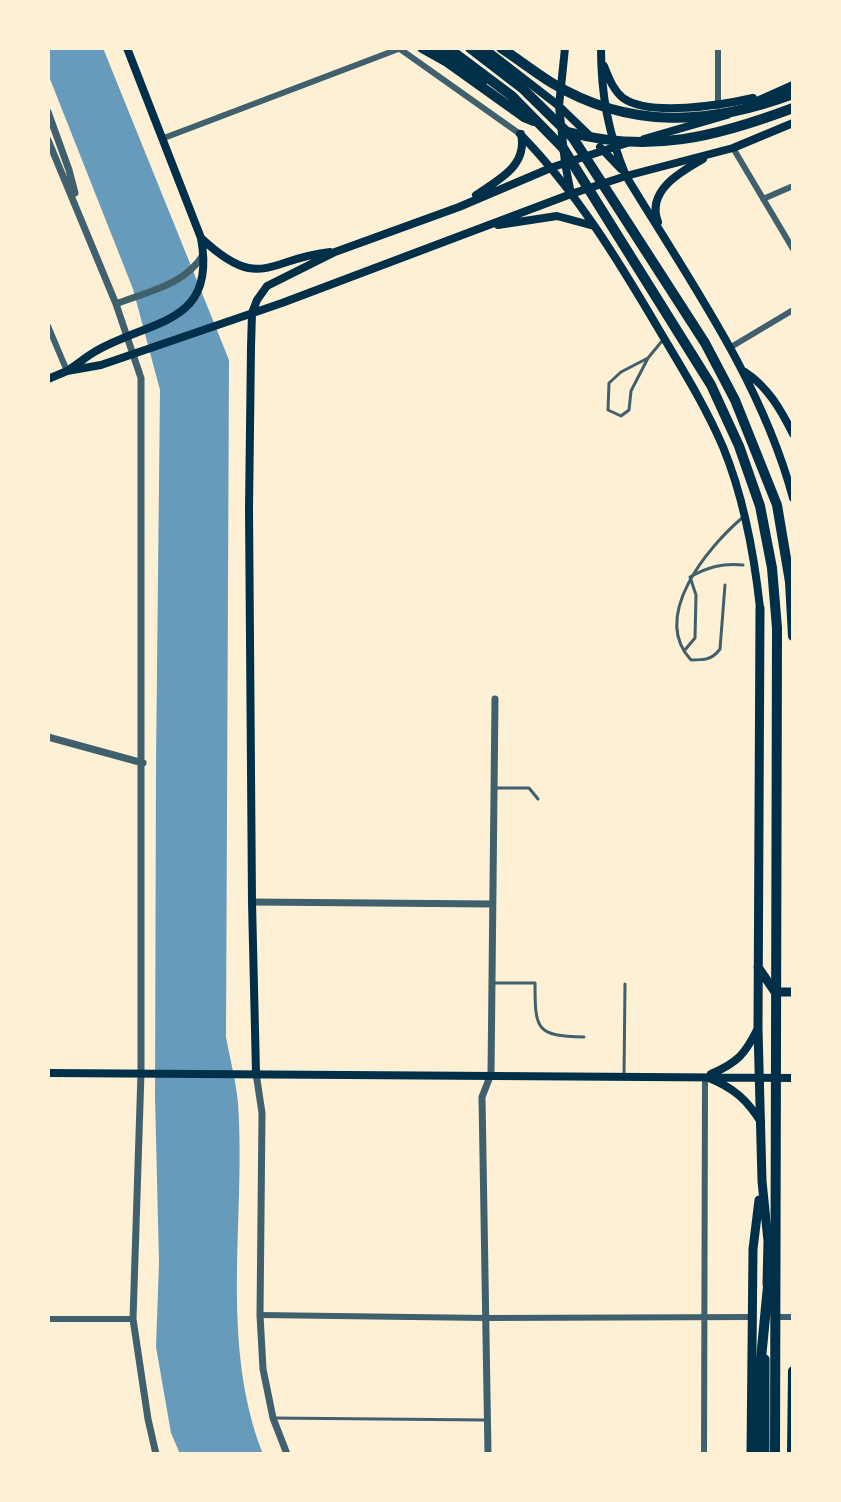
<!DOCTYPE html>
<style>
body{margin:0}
#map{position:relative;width:841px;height:1502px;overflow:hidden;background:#fdf0d5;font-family:"Nunito Sans",sans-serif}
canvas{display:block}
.frame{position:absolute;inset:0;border:50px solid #fdf0d5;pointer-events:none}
</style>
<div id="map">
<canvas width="841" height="1502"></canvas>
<div class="frame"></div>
</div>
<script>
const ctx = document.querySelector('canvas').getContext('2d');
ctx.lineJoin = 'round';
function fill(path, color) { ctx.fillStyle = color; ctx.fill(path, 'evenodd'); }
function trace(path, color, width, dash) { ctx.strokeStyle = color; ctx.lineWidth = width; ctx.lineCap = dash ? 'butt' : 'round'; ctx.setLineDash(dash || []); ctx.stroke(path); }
const water = new Path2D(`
 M48,48H103L229,360L226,1037C230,1059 236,1081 238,1103C246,1220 219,1342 263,1454H180L171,1433L156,1347L159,1263L155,1096L156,763L160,390L133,289L48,74Z`);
const service = new Path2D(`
 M648,358L621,372L609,383L608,410L621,416L629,410L631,391L648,358L662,341
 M725,585L720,649C712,660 704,660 691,660C650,616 708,547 742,518
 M684,651L695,638L696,595L690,577C708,567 722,563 743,565
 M494,788H529L538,799
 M495,983H535C535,1030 536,1036 584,1037
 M624,1076L625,984
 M273,1418L485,1420`);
const minor = new Path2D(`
 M400,49L520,134
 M718,106V48
 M164,138L401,48
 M733,148L793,249
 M763,199L793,186
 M48,326L67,371
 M731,347L793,310
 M260,1315L486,1318L753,1317
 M776,1317H793
 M48,1319H133
 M704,1454L705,1077`);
const tertiary = new Path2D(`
 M48,112L69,170L75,193
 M48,140L116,304L141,378V1073L133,1319L148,1419L156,1454
 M116,304C146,292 185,285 203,255
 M48,737L143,763
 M252,902L492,904
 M256,1073L262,1113L260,1315L263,1369L273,1418L287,1454
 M488,1454L482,1097L491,1074L495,699`);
const secondary = new Path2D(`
 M436,48L453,57L483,82
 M484,48L559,106L591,137
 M565,48L559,106L565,163L570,189
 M601,48C601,94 608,133 626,176C689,280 761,380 793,498
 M604,66C609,78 613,90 623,98C650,117 722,105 753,98
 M746,106L793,85
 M520,134C576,191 618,260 658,328C681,367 705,405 723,447C744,498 754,553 760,608
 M644,139L727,115
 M600,147L621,169
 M476,195C498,180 528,166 521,134
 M658,222C646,191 680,172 703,159
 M498,225L557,216L594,226
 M201,238C260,293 267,259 330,252
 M70,369C79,363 87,356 96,351C152,319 217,325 201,238L127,48
 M745,372C768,387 781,410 793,434
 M48,379L67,371L101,365L282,303L571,194L626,176L733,148L793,123
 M48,1073L793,1078
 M256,1073L252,902L249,509L251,347L252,313L257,300L267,286L335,252L459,207L553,167L627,143
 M711,1074C737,1063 745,1054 757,1030
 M709,1078C734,1088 747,1100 761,1122`);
const primary = new Path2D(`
 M760,608L758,1029L762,1181L768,1241L767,1284
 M758,967L775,992H793
 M751,1454L753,1249L759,1200
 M765,1454V1359`);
const trunk = new Path2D(`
 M422,48L447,62L524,117L534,121
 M448,48L512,96L563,148L711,385L739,446L760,506L772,568L777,628L775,1454
 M470,48L522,88L573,138L705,343L735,400L777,505L790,582L793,636
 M501,48C518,59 534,72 552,83C630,130 710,125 793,94
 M568,132C650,154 716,137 793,108
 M757,1454V1400L769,1276
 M792,1454L793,1371`);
fill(water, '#669bbc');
trace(service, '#3f606c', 3);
trace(minor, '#3f606c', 6);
trace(tertiary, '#3f606c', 7);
trace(secondary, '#003049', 8);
trace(primary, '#003049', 9);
trace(trunk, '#003049', 10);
</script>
